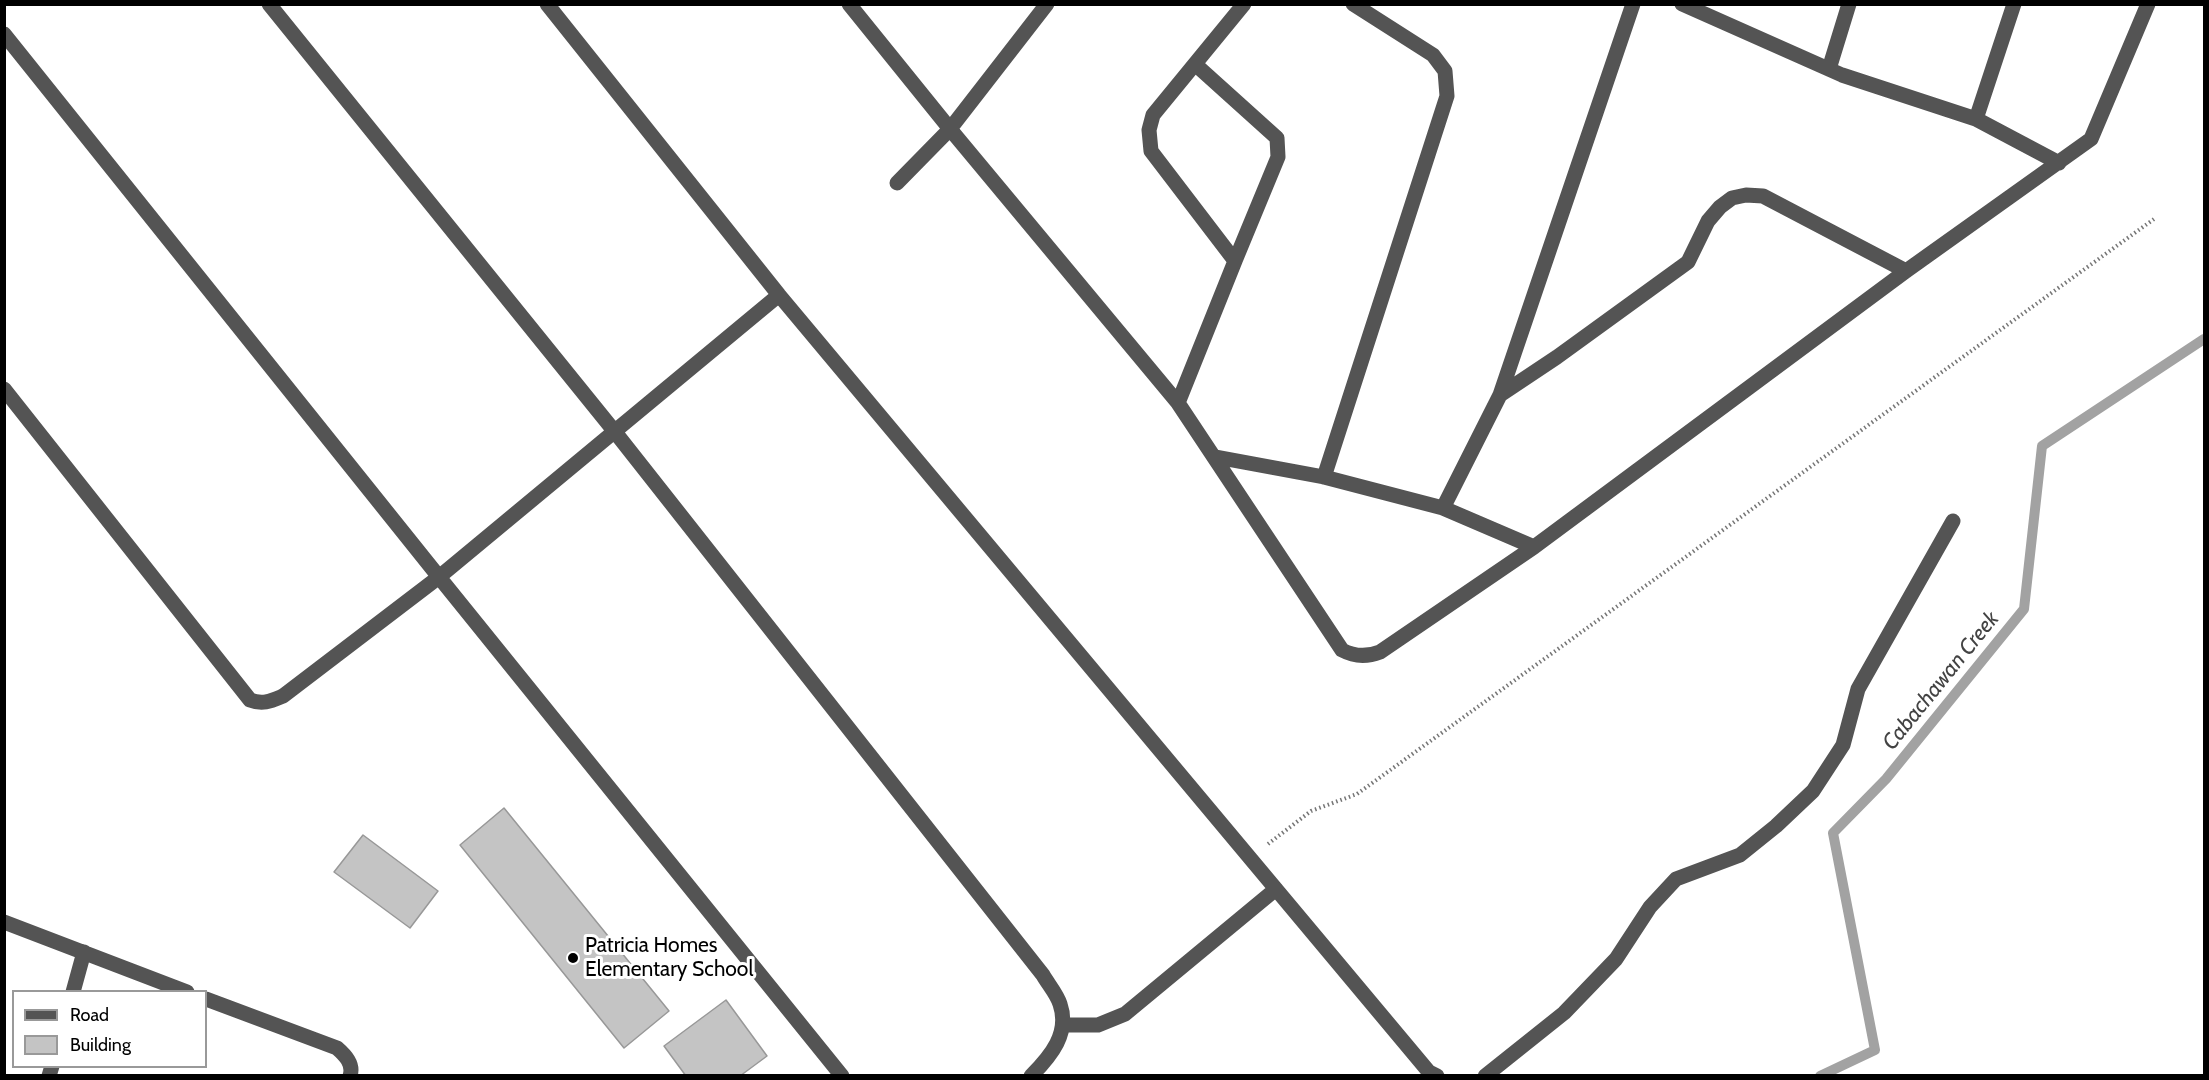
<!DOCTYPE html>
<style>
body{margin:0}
#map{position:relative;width:2209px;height:1080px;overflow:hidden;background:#fff;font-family:Cabin,sans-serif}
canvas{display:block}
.frame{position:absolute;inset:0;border:6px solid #000;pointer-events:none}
.legend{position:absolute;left:12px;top:990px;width:195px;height:78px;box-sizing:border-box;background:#fff;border:2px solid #999;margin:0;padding:8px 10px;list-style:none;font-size:18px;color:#000}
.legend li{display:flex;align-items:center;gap:12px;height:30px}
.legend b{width:30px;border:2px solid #999}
</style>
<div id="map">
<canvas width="2209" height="1080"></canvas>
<div class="frame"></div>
<ul class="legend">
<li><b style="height:8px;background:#545454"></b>Road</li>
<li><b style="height:16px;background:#c4c4c4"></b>Building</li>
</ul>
</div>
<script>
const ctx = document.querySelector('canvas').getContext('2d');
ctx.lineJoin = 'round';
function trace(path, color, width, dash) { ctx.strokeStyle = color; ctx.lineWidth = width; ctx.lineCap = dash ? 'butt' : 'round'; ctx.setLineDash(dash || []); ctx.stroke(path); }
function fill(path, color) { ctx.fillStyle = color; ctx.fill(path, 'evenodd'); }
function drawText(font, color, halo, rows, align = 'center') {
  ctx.font = font + ' Cabin,sans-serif'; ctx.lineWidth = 6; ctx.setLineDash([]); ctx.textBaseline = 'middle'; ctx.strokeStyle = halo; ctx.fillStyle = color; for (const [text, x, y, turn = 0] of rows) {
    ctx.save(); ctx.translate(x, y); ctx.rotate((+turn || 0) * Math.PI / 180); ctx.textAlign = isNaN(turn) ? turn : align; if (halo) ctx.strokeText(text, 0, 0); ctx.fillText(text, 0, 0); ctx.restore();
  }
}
const stream = new Path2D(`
 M1820,1076L1875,1050L1833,833L1886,779L2024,609L2042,446L2204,339`);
const building = new Path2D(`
 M504,808L669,1011L624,1048L460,845Z
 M363,835L438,891L410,928L334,872Z
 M726,1000L767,1056L740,1076H686L664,1046Z`);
const path = new Path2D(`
 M1268,844L1311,811L1357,794L2154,219`);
const minor = new Path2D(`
 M269,4L615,432L1043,975C1048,984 1057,994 1060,1004C1070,1033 1051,1056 1031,1076
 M547,4L779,295L1429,1072L1437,1076
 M849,4L950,129L1178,403L1342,650C1355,657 1367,657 1380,652L1534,547L1906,271L2091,139L2148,4
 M1682,4L1842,75L1976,119L2059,163
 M4,34L439,577L842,1076
 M1196,65L1277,138L1278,157L1235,261
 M1829,69L1849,4
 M1976,119L2014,4
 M897,183L950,129L1047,4
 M4,389L250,700C263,705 271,701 283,696L439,577L779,295
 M1500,395L1557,357L1688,262L1708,221L1720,207L1732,198L1746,195L1763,196L1906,271
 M1178,403L1235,261L1151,151L1149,130L1153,115L1244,4
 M1216,457L1324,477L1443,508L1534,547
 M1324,477L1447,96L1445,71L1433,55L1353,4
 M1443,508L1500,395L1633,4
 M4,922L187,992
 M73,992L84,952
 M206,999L337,1048C345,1055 354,1064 350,1076
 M1065,1025H1098L1125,1014L1276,889
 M49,1076L52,1066
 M1485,1076L1564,1013L1616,959L1650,907L1676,879L1740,855L1776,826L1813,791L1843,745L1858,689L1953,521`);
const markers = [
 [573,958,6,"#000"]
];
const poiNames = [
 ["Patricia Homes",585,946],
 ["Elementary School",585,970]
];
const waterNames = [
 ["Cabachawan Creek",1941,681,-51]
];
trace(stream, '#a2a2a2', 10);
fill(building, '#c4c4c4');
trace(building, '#989898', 1.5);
trace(path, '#767676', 4, [1.5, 3]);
trace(minor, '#545454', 15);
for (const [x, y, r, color] of markers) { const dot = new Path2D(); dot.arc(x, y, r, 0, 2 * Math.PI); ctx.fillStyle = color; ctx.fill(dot); trace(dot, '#fff', 2); }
drawText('21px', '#000', '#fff', poiNames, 'left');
drawText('italic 22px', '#434343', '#fff', waterNames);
</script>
